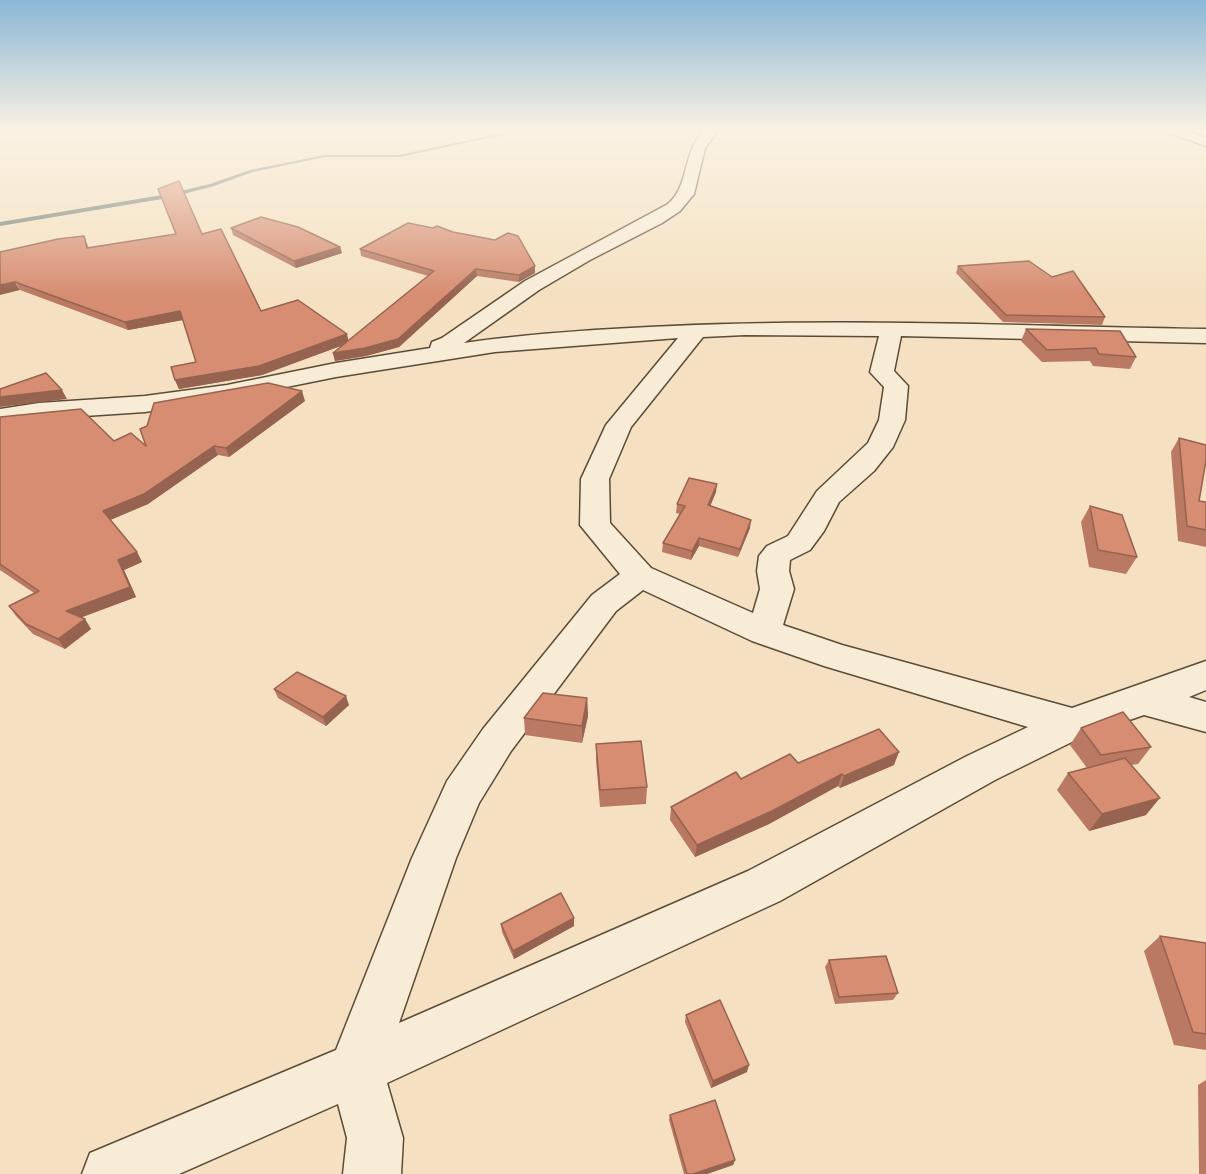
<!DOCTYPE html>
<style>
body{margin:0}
canvas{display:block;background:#f5e1c1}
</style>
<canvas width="1206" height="1174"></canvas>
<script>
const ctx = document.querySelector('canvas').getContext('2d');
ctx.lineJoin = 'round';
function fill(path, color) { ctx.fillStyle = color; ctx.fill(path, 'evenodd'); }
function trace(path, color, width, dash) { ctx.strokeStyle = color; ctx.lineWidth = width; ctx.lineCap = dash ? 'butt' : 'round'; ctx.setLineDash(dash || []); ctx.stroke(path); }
const stream = new Path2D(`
 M511,131H521L399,157H325L253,172L214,186L168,198L0,226V222L168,194L210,184L250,170L325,155H399Z`);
const minor = new Path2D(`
 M704,131H718L705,148L694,194L680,211L662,223L590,260L539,290L464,343C525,334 588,330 649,327C835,317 1020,326 1206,329V343L901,336L894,371L908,386L905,420L893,447L874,471L839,502L824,531L810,550L790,560L789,571L794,589L783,625L842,645L1072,708L1206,661V690L1189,697L1206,702V732L1144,715L1086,735L995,780L780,901L387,1083L403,1138L401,1174H343L347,1138L338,1104L179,1174H82L90,1153L336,1050L412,858L447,781L483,729L592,595L620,574L580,525L581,479L606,425L678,338L495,352L336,377L227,399L145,412L39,419L0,425V409L39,403L145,396L227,385L336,363L430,348L432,342L442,338L525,281L668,204C690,185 682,152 704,131ZM745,335L879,336L870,372L884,387L879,420L868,443L817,491L788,536L767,546L759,556L757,571L760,589L753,613L651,568L610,523L609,479L631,427L703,337ZM643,590L752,641L824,666L1028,727L967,756L748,871L399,1023L456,858L479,803L511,751L616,611Z
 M1165,131H1186L1206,138V146Z`);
const wall = new Path2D(`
 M231,228L340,247L342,253L296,268L233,235Z
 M202,234L261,311L349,341L428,276L361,256L360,249L535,273L519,282L477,276L399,347L366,356L335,361L333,353L343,345L262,375L179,389L175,380L196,362L183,320L128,330L20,290L0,252L84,236L89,248Z
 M958,266L1105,317L1102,325L1003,322L956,273Z
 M1026,329L1136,357L1130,369L1093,366L1090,361L1042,362L1021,341Z
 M305,401L229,457L218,455L148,504L110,520L137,552L142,562L124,570L136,597L81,617L85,619L91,629L65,649L33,634L16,616L9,606L34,593L0,570V417L114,441L146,446Z
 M1179,438L1199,501L1206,502V547L1178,541L1171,452Z
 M716,492L710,506L750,528L738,557L699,546L691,560L662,552L663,543L680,514L676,513L677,504Z
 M1090,506L1137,557L1126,574L1089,567L1081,522Z
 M274,689L349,705L326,726L278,698Z
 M587,698L588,716L582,743L525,735L524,718Z
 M1081,728L1151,747L1138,764L1131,765L1146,815L1089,831L1057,790L1068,773L1087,768L1070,745Z
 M596,744L647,787L646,804L600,807L596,761Z
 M798,763L894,765L840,788L838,786L769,824L695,857L670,820L671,807L741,779Z
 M574,918V926L514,959L502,932L501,924Z
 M1160,936L1206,943V1050L1174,1045L1144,951Z
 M829,960L898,993L893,1000L835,1004L825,967Z
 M686,1015L747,1072L711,1088L685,1022Z
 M1206,1080V1174H1199L1198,1085Z
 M670,1115L735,1160L733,1165L707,1174H684L669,1120Z`);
const shadedWall = new Path2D(`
 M340,247L342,253L296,268L294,261Z
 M535,266V273L519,282V275Z
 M476,269L477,276L399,347L366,356L335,361L333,353Z
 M15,282L20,290L0,295V285Z
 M180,311L183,320L128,330L125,322Z
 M347,334L349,343L262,375L179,389L175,380Z
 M62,390L67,399L0,407V397Z
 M302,391L305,401L229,457L226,448Z
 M214,446L218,455L148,504L108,521L103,511Z
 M717,484L716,492L707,514L708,505Z
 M751,520L750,528L738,557L740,549Z
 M699,538V546L691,560L692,551Z
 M137,552L142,562L124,570L136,597L72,621L66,611L118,560Z
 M85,619L91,629L65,649L58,639Z
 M346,696L349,705L326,726L323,717Z
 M587,698L588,716L582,743V726Z
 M899,752L894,765L840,788L844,776Z
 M842,774L838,786L769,824L695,857L697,845Z
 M1160,798L1146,815L1089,831L1102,814Z
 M574,918V926L514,959L513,951Z
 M749,1065L747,1072L711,1088L713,1081Z
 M735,1160L733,1165L707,1174H693Z`);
const building = new Path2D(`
 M179,181L202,234L221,229L261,311L298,300L347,334L259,366L175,380L171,367L196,362L180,311L125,322L15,282L0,285V252L58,239L84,236L87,248L176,234L158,189Z
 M261,217L298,227L340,247L294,261L231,228Z
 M408,223L433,228L437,226L453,232L495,240L508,233L518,236L535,266L519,275L476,269L398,339L365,348L333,353L434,271L360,249Z
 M1029,261L1052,277L1073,271L1105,317L1006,315L958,266Z
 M1026,329L1120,331L1136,357L1099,354L1096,348L1047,350Z
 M46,373L62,390L0,397V389Z
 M268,383L302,391L226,448L214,446L144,494L103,511L137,552L118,560L130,587L66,611L85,619L58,639L26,624L9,606L39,591L0,564V417L81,409L114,441L131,433L146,446L140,429L147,426L154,403Z
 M1179,438L1206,445V461L1199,501L1206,502V530L1187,526Z
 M689,478L717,484L708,505L751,520L740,549L699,538L692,551L663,543L685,506L677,504Z
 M1090,506L1122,515L1137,557L1098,550Z
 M297,672L346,696L323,717L274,689Z
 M543,693L587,698L582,726L524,718Z
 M1123,712L1151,747L1101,755L1081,728Z
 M879,729L899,752L844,776L842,774L772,811L697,845L671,807L736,772L741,779L790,754L798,763Z
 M641,741L647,787L600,790L596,744Z
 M1125,758L1160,798L1102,814L1068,773Z
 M561,893L574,918L513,951L501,924Z
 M1160,936L1206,943V1034L1193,1032Z
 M886,956L898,993L839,997L829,960Z
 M720,1000L749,1065L713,1081L686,1015Z
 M715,1100L735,1160L693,1174H687L670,1115Z`);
fill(stream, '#6f7b74');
trace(minor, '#5b4c37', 3);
fill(minor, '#f8ecd7');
fill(wall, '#b97962');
fill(shadedWall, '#966350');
fill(building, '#d78d72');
trace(building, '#966350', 1.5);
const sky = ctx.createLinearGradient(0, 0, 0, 296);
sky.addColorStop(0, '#8bb7d6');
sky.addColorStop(0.44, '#faf2e3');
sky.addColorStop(1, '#faf2e300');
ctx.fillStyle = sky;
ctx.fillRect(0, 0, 1206, 296);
</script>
